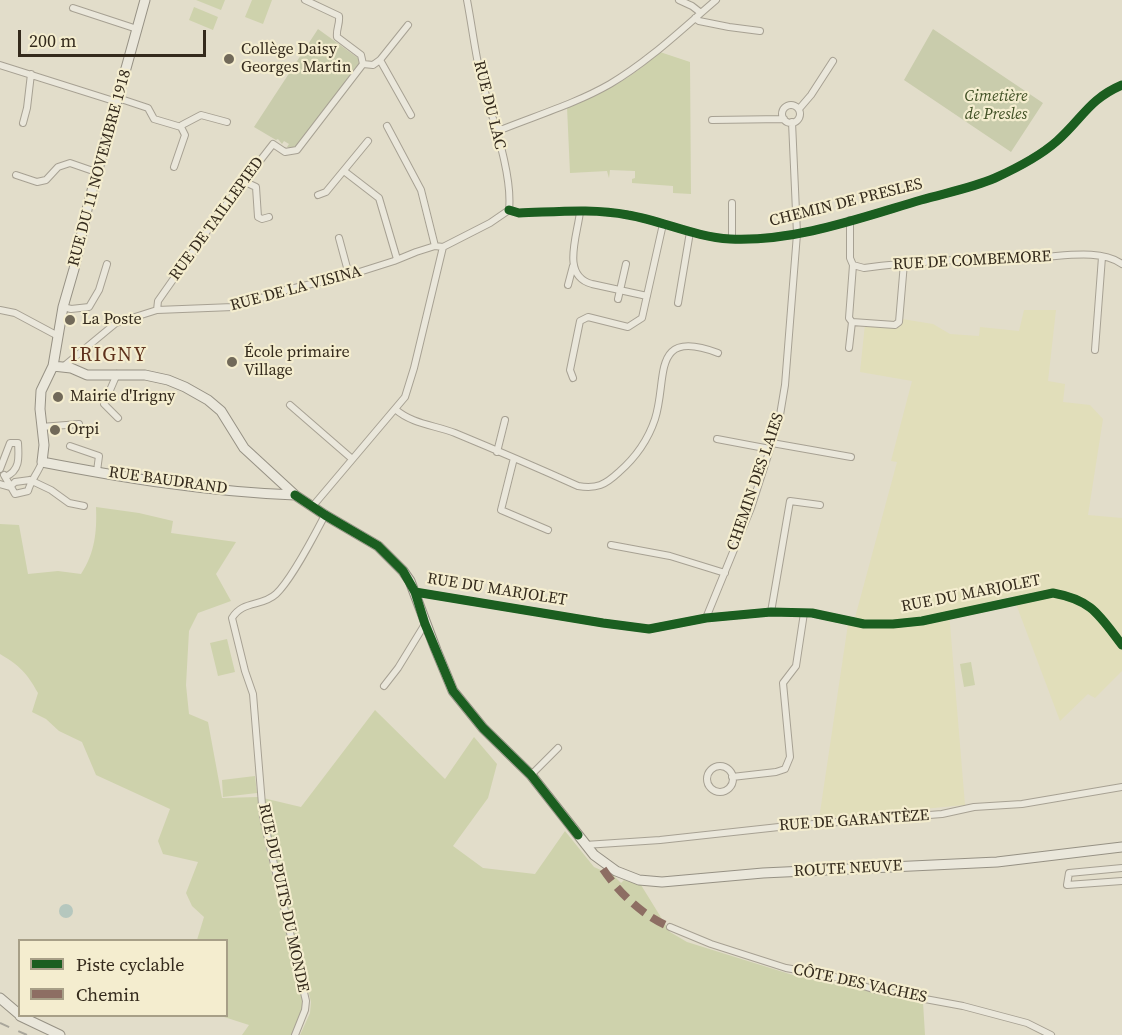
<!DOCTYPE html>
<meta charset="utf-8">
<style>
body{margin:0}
#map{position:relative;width:1122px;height:1035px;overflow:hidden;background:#e2ddca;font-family:"Source Serif 4",serif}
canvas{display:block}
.legend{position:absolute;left:18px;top:939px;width:210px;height:78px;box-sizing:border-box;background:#f4edcf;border:2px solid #a79f87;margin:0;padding:8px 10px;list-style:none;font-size:18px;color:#342a1c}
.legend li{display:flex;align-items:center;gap:12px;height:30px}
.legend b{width:30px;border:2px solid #a79f87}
.scale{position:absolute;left:18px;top:30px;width:188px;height:27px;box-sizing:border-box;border:3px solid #342a1c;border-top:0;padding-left:8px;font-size:18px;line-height:21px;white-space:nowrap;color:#342a1c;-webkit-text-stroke:4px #f4edcf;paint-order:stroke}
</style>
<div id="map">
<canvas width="1122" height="1035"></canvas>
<ul class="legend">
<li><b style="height:8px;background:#1b5e20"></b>Piste cyclable</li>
<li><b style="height:8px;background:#8d6e63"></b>Chemin</li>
</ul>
<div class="scale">200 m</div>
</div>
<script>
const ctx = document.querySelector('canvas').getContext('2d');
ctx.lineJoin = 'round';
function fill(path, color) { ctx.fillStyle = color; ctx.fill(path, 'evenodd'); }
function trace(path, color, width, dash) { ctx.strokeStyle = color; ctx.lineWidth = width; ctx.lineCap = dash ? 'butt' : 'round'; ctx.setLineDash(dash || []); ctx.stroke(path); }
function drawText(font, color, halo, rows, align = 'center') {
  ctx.font = font + ' "Source Serif 4",serif'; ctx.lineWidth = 4.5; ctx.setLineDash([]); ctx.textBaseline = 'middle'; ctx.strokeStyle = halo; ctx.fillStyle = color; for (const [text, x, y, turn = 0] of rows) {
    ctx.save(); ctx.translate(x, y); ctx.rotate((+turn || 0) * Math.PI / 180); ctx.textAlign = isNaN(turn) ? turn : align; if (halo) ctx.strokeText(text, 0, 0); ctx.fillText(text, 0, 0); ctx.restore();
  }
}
const farmland = new Path2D(`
 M1024,310H1056L1048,381L1065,384L1063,402L1090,405L1103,419L1088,515L1122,518V671L1095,698L1088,694L1060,721L1013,596L949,612L965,805L819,819L848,624L853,625L897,462L891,461L912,381L860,372L865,324L900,327L902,319L933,324L950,334L979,336L980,327L1019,331Z`);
const green = new Path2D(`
 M196,0H225L221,10Z
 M252,0H272L263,24L245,17Z
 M194,7L218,17L213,30L189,20Z
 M660,52L690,62L691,194L673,193V186L632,183V179L635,178V171L610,170L609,178L607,171L570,173L567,107C606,91 628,81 660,52Z
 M96,507L139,513L173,521L171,533L236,542L216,574L231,601L198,613L189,631L186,685L189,714L208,722L222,798L258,797L260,819L265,834L264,840L303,1001V1010L293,1035H242L249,1025L221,1016H226V940H197L204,917L192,906L186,893L198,862L163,854L158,841L170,809L96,775L82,742L59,731L46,719L32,712L38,693C27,673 20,666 0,654V524L19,525L28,574L58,571L81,574C95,553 97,531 96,507Z
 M227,639L235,672L218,676L210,643Z
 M971,662L975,685L964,687L960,664Z
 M375,710L445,779L474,737L497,764L488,798L453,846L483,868L535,874L565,831L594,867L614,876L621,883L624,880L641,885L670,932L687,942L796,976L923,1002L925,1035H300L310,1013L311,1002L265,817L263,798L301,807Z
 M255,776L257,793L223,797L222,780Z`);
const cemetery = new Path2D(`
 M318,29L358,58L359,63L295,148L291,149L287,147L289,144L284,141L282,144L278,139L276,140L254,127Z
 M933,29L1043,103L1011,152L904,80Z`);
const water = new Path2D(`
 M59 911a7 7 0 1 1 14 0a7 7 0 1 1-14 0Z`);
const street = new Path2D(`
 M467,0C472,26 475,52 481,78C491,115 513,173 509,210
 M679,0L692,6L701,13
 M73,8L137,29
 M695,18L699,21L729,27L760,31
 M380,60L411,115
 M363,64L373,65L380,60L408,25
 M0,65L117,102
 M118,98L148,108L154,119L181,127L185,135L174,167
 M782 114a9 9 0 1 1 18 0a9 9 0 1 1-18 0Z
 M799,109L811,95L833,61
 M712,120L784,119
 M23,123L27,108L31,74
 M387,126L421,190L435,246
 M181,127L182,125L201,115L227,122
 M496,129H503C538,115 577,103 610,84C649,61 682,29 716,0
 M344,171L379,198L397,259
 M16,175L37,182L46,180L58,167L70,163L96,172
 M243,181L256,187L258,217L262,219L269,217
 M318,195L326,192L368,141
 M509,210L519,213C555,212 593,208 628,215C663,221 695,237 730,239C795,242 860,218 921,200C945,193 972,188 995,178C1017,168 1039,157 1057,141C1082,119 1089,99 1122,85
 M580,212C577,237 561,276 592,284L647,296
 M850,220V258L853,265L864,268C923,260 981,258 1040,257C1065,256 1101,249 1122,264
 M339,238L349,275
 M732,239V203
 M853,265L849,318L852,322L895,325L899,322L904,263
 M568,285L573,266
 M618,299L626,264
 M678,303L690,232
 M63,307L71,309L89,307L99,290L107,264
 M0,310L15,313L58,336
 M157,310L158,301L224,207L273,144L285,152L297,150L363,64L361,55L337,37C336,29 340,24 339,16L305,0
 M849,348L852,322
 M1095,350L1102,257
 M64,366L116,323L157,310L233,307L282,291L353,274L394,261L416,252L435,246L443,247L490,223L509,210
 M117,374L104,404L118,418
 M573,378L570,370L580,321L588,317L628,327L642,318L663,224
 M290,405L351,458
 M395,409C412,424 434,425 455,433C496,450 538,468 578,486C597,489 605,485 619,472C635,458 648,440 655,419C668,379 650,327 718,353
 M41,427L79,424
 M717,439L770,449
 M772,443L851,457
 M70,446L99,456L97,471
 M497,452L505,420
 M514,458L501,510L548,530
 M0,469L10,443H18C19,458 20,471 5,477
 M4,475L15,494L28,491C31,480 38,473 42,462
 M30,480L51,490L69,503L84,506
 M0,484L10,487
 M10,487L15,482L30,480
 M312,507L405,397L414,368L443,247
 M611,545L670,556L725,573
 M415,592L603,623L649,629L706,618L771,612L812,613L864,624H893L922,621L1053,593C1092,600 1099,615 1122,645
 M771,612L790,501L820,505
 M706,618L751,508L779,421L785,385L797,234L792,122
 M384,686L398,668L425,624
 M707 779a13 13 0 1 1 26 0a13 13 0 1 1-26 0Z
 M531,775L558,748
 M732,777L776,772L785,769L790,757L783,683L796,666L804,613
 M585,845L660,840L788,826L942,814L974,807L1022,804L1122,787
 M1122,868L1069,873L1067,885L1122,881
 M670,927L711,944L786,968L832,976L876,990L963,1006L1027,1023L1051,1035
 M295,1035L305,1010L306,1001L263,817L253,694L245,671L232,618C243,600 262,607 276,594C292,579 314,536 325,515`);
const secondary = new Path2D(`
 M145,0L88,205L74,269L63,307L53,366L41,391L40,409L44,445L42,462C125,478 210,492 295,495
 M53,366L71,368L87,375H145L168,380L185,387L208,400L221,411L244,448L295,495L325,515L378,546L403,571L410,581L436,650L453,691L483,728L531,775L594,855L616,871L639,880L662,882L763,873L997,862L1122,847
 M0,998L20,1015
 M20,1016L60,1035`);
const rail = new Path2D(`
 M0,1023L27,1035`);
const quiet = new Path2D(`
 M603,869C619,893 643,916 670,927`);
const cycleway = new Path2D(`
 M509,210L519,213C555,212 593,208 628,215C663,221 695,237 730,239C795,242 860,218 921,200C945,193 972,188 995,178C1017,168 1039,157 1057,141C1082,119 1089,99 1122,85
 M295,495L325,515L378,546L403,571L415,592L425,624L453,691L483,728L531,775L578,835
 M415,592L603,623L649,629L706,618L771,612L812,613L864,624H893L922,621L1053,593C1092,600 1099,615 1122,645`);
const markers = [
 [229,59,6,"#716959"],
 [70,320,6,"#716959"],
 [232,362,6,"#716959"],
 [58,397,6,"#716959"],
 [55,430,6,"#716959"]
];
const poiNames = [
 ["Collège Daisy",241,50],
 ["Georges Martin",241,68],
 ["La Poste",82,320],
 ["École primaire",244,353],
 ["Village",244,371],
 ["Mairie d'Irigny",70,397],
 ["Orpi",67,430]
];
const parkNames = [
 ["Cimetière",996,97],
 ["de Presles",996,115]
];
const streetNames = [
 ["RUE DU LAC",489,105,76],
 ["RUE DU 11 NOVEMBRE 1918",100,168,-75],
 ["CHEMIN DE PRESLES",846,203,-14],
 ["RUE DE TAILLEPIED",217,219,-54],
 ["RUE DE COMBEMORE",972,261,-3],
 ["RUE DE LA VISINA",296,289,-15],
 ["RUE BAUDRAND",168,481,8],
 ["CHEMIN DES LAIES",756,482,-71],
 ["RUE DU MARJOLET",497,590,9],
 ["RUE DU MARJOLET",971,594,-11],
 ["RUE DE GARANTÈZE",854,821,-4],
 ["ROUTE NEUVE",848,869,-3],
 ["RUE DU PUITS DU MONDE",283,898,78],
 ["CÔTE DES VACHES",860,984,12]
];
const quarterNames = [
 ["IRIGNY",109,356]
];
fill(farmland, '#e1deba');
fill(green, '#ced2ac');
fill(cemetery, '#c9ccac');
fill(water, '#b5c7be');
trace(street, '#a7a193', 8);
trace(secondary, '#969184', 11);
trace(street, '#eae7db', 6);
trace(secondary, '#eae7db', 9);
trace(rail, '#a9a69b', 2, [10, 10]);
trace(quiet, '#8d6e63', 8, [15, 8]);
trace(cycleway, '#1b5e20', 9);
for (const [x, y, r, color] of markers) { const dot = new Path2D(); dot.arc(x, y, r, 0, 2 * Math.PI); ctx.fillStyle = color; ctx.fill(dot); trace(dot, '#f4edcf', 2); }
drawText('16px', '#342a1c', '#f4edcf', poiNames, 'left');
drawText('italic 16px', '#405024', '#f4edcf', parkNames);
drawText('16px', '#342a1c', '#f4edcf', streetNames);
ctx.letterSpacing = '1.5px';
drawText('20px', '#5f321d', '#f4edcf', quarterNames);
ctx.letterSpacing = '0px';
</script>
